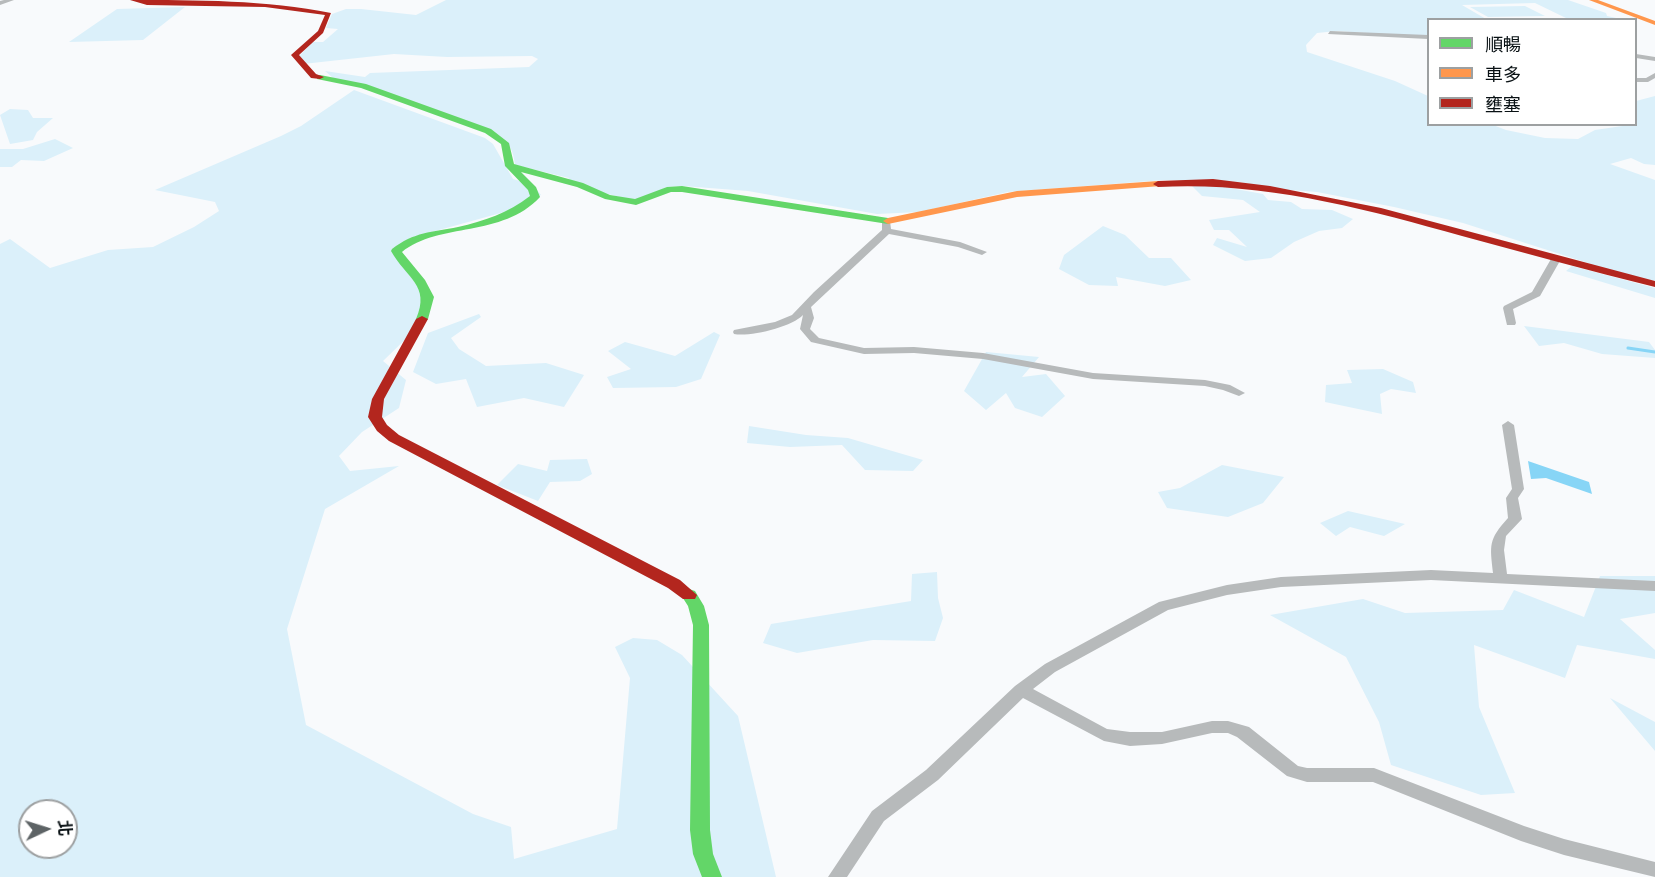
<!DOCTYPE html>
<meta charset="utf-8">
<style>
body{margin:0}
#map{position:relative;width:1655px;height:877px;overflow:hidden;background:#f8fafc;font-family:Signika,"Noto Sans TC",sans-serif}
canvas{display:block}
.legend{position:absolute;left:1427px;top:18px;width:210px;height:108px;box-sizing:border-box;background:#fff;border:2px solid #9da0a1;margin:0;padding:8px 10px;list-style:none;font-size:18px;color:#091114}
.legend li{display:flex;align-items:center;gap:12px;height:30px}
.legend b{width:30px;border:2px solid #9da0a1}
.north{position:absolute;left:18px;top:799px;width:60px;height:60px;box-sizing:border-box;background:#fff;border:2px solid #9da0a1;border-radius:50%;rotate:86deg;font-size:16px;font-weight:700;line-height:24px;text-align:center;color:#091114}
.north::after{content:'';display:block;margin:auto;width:21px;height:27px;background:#5d6365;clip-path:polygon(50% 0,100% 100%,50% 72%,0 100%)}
</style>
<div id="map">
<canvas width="1655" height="877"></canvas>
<ul class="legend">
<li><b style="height:8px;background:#63d668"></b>順暢</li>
<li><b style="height:8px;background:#ff974d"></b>車多</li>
<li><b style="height:8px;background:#b3261e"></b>壅塞</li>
</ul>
<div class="north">北</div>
</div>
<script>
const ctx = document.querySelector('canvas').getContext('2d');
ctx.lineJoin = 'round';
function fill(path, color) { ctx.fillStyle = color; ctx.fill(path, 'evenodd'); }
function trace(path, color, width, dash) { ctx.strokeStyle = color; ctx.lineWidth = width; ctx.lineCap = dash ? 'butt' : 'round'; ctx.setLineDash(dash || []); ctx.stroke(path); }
const green = new Path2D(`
 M446,0H1568L1606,13L1607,16L1621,19H1568L1535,3L1462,5L1486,19L1428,20V37L1337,31L1317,33L1306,45L1307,52L1395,81L1428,96V124L1493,125L1506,130L1545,138L1578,139L1595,130L1636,124V101L1655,96V165L1644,164L1631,158L1610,164L1655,180V281L1592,267L1591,264L1463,223L1394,207L1317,192L1275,189L1240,182L1164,180L1008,192L919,212L877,214L748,191L683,186L667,187L645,199H628L563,183L569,178L515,165C513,146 507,140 490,131L333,78L325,71L365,77L370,73L529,67L538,59L532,56L447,57L394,54L303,64L299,56L313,42H323L338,29L326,28L332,14L346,9H361L416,15Z
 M1525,6L1545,16L1488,17L1470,7Z
 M185,7L143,40L69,42L117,9Z
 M354,90L485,138L493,144L513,179L533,185L541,195L528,198L519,208L410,238L394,254L419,288L426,307L415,330L383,361L406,380L399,408L362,432L339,456L350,471L399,466L325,509L287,629L306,725L473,814L511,827L514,859L617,829L630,678L615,647L633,638L657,640L682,655L738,716L776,877H0V244L10,239L50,268L108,250L153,247L194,227L219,211L215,202L155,190L281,136L301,126ZM30,811H66V847H30Z
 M10,109L28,110L33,118H53L37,132L33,140L10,144L0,115Z
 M55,139L73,148L44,161L21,160L12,167H0V149H23Z
 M1192,186H1219L1263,194L1268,200L1291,202L1302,209L1332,210L1353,219L1342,228L1319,231L1294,242L1271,258L1245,261L1213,245L1217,238L1247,247L1229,230H1214L1209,220L1260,212L1243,200L1202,196Z
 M1103,226L1125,235L1149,258H1171L1191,280L1165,286L1116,277L1118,286L1089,285L1059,269L1064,255Z
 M1572,266L1655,288V298L1566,271Z
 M479,314L481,317L451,338L459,349L486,366L546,363L584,375L564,407L524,398L477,407L466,379L436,384L413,372L428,333Z
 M1524,326L1649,342L1655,350V358L1602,354L1564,343L1539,346Z
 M714,332L720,335L701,379L676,387L613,388L607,377L631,369L608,351L625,342L675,356Z
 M986,352L1039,357L1022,377L1046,374L1065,396L1042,417L1015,408L1006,393L986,410L964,391Z
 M1383,369L1413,382L1416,393L1391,389L1380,394L1382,414L1325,402L1326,385L1352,383L1347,370Z
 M749,426L806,435L848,438L923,460L913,471L865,470L842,445L790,447L747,443Z
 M587,459L592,474L580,481L550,482L538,501L497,485L518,464L547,471L550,460Z
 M1222,465L1284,477L1263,503L1228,517L1167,508L1158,492L1180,488Z
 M1348,511L1405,524L1384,536L1350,527L1336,536L1320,523Z
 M937,572L938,598L943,618L935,641L873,640L797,653L763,643L771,624L911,601L912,574Z
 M1600,576H1655V613L1620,619L1655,650V659L1577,645L1565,678L1474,645L1479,707L1515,793L1481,795L1391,765L1379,722L1346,657L1270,615L1363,599L1405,613L1503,610L1514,590L1584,617Z
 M1610,698L1655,722V751Z`);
const water = new Path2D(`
 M1528,461L1589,482L1592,494L1546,478L1531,479Z`);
const stream = new Path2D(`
 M1628,348L1655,352`);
const street = new Path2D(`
 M4,0H14L0,5V1Z
 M1330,31L1428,35V39L1328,34Z
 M1636,54L1655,57V61L1636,58Z
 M1655,73V78L1648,82H1636V78H1646Z
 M886,218L890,221L891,229L960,242L987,252L982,255L958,247L889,234L811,307L814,318L810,329L819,338L864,348L914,347L983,353L1093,373L1205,380L1230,385L1245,393L1239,396L1223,390L1205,386L1093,379L983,359L914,353L864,354L811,342L800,329L803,315C792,327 750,337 734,334L733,332L734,330L775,322L792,315L814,292L882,230V221Z
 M1556,256L1561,259L1540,296L1513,309L1516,323L1515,325H1507L1503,308L1504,306L1532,292L1551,259Z
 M1508,421L1514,425L1524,489L1518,498L1522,519L1506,536L1504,550L1507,574L1655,581V591L1431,580L1281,587L1227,595L1168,610L1055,672L1033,689L1107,729L1130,732H1162L1212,721H1228L1249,727L1298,766L1307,768H1374L1524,826L1564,839L1655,862V877L1564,855L1521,841L1373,782H1307L1287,776L1237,737L1228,733H1212L1162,744L1130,746L1104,741L1023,698L938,780L884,821L847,877H828L872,811L926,770L1015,686L1045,664L1159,602L1227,585L1281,577L1431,570L1493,573C1490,545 1488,540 1508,518L1506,498L1512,489L1502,425Z`);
const fast = new Path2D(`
 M320,75L366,84L491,129L509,143L514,164L583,183L610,195L635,199L667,187L682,186L888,218L893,221L888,224L682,192H671L636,205L605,199L577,187L521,172L536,187L540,197C502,238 439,222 402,252L425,280L434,297L428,319L426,321H418L416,319C431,285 406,278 391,251L392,249C414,232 432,232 458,227C484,221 508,213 530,196L528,190L505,166L501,144L485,133L361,88L317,79V75Z
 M689,589L695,591L704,606L709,625L710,830L713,854L722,877H702L693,854L690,830L693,625L688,606L681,595L683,591Z`);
const slow = new Path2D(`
 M1589,0H1598L1655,21V25Z
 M1158,181L1163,184L1161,186L1017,197L888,224L883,221L888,218L1017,191Z`);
const jam = new Path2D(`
 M130,0C196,0 267,0 331,13L323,33L299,55L316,74L324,77L320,79L311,78L291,55L318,31L325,15L265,7L147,5Z
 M1213,179L1270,186L1381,208L1655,281V287C1590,271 1526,253 1462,236C1363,208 1261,181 1158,187L1153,184L1158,181Z
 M422,316L428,319L384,399L382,417L387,425L399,435L680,580L697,595L695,599H683L668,588L389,441L377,431L368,417L372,399L416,319Z`);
fill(green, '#dbf0fa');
fill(water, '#87d5f6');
trace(stream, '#87d5f6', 3);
fill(street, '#b7babb');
fill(fast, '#63d668');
fill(slow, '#ff974d');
fill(jam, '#b3261e');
</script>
